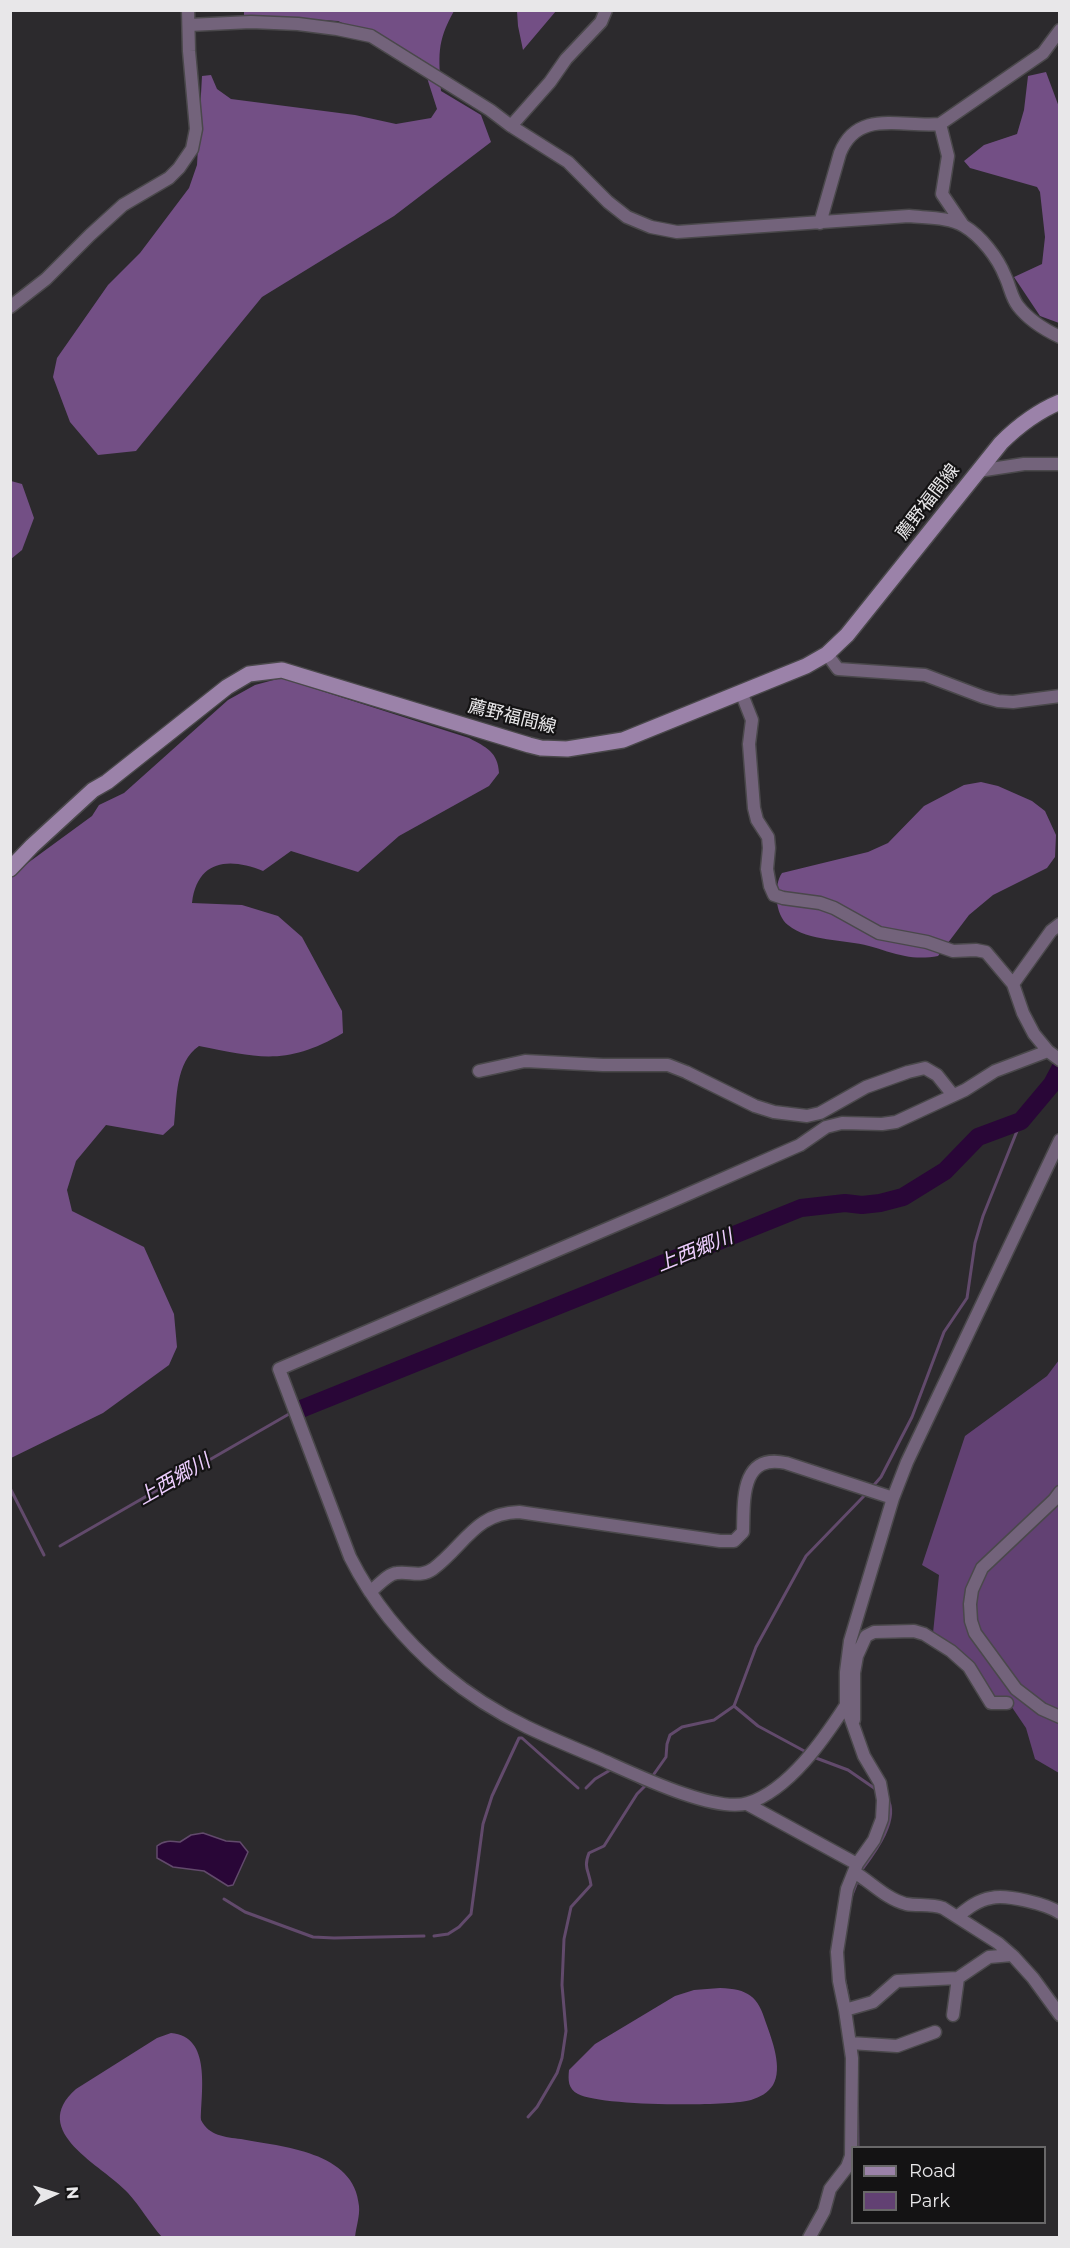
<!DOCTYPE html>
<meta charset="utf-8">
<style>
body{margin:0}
#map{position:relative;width:1070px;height:2248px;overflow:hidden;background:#2c2a2d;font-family:Montserrat,sans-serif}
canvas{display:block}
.frame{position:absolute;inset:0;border:12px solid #e8e7e9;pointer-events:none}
.legend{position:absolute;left:851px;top:2146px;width:195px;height:78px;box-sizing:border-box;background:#141314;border:2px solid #696869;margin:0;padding:8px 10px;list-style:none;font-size:18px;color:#e8e7e9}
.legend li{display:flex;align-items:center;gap:12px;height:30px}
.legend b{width:30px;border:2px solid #696869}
.north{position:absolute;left:24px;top:2164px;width:60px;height:60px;-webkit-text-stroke:4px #141314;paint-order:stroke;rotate:86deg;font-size:16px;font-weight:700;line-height:24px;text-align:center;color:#e8e7e9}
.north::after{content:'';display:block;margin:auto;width:21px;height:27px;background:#e8e7e9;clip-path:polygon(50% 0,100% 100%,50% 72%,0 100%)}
</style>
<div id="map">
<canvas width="1070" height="2248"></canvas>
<div class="frame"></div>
<ul class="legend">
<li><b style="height:8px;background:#9b82a9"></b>Road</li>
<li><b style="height:16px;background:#624173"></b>Park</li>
</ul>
<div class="north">N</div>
</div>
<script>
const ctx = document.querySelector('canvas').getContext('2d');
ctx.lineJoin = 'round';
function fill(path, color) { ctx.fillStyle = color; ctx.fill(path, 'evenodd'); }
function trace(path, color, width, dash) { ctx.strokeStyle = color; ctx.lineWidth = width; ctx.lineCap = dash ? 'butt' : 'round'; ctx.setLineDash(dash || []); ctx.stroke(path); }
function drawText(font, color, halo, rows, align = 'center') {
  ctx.font = font + ' Montserrat,"Noto Sans JP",sans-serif'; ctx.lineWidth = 4.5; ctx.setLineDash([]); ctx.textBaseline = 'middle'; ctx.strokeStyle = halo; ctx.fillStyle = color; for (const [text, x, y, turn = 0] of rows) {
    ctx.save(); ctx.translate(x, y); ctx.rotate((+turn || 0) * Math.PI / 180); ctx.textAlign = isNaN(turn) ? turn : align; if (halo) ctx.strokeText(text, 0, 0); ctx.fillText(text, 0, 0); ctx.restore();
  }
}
const green = new Path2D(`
 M1059,1360V1773L1035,1759L1026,1728L1007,1700L995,1699L933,1633L939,1575L922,1565L965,1436L1047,1376Z`);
const forest = new Path2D(`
 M244,11H454C436,43 439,56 441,91L481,115L491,142L394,216L262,297L136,451L98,455L70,422L53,377L57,358L108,285L140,253L189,188L197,165L202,76L211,75L217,89L231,99L355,115L396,124L431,118L437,109L421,59L338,21L244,15Z
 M517,11H556L523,50L518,26Z
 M1046,72L1059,107V323L1040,316L1014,277L1042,264L1045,237L1040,192L1037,187L970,168L964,161L984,145L1017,134L1024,110L1028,76Z
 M11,481L22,484L34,518L22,550L11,559Z
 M281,678L469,738C486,747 498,752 499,773L489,786L399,836L358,872L291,851L263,871C229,857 197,860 192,903L242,905L278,916L302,937L342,1011L343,1033C287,1066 259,1058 199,1046C175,1062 177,1099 174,1125L163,1135L106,1125L76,1161L67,1190L72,1211L144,1247L174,1314L177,1347L169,1365L103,1413L11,1458L10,876L92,816L99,805L124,793L228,700L255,685Z
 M981,782L998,786L1032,801L1045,811L1056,835L1055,857L1047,868L993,895L969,915L938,956C927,958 915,958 905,956C893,954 881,949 869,946C844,939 809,942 788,925C775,915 773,886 782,873L868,852L888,843L924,806L964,785Z
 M720,1988C748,1989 758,1996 766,2023C772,2040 783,2068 773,2085C768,2093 760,2097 751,2100C725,2107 599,2106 578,2094C568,2089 568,2080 569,2070L595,2044L675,1996L694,1990Z
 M171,2033C212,2036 201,2092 201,2120C209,2136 225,2137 241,2139C282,2147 355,2151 359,2206C360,2216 356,2227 355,2237H162C150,2224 141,2207 128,2193C103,2165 27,2132 76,2089L157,2038Z`);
const water = new Path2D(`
 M203,1833L226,1841L240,1842L248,1852L233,1885L228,1886L204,1871L173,1867L157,1858V1846C164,1840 171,1841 180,1842L191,1835Z`);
const stream = new Path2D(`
 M874,1485L881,1477L912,1417L944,1332L967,1298L975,1243L983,1216L1021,1121
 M10,1488L44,1555
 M60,1546L289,1414
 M734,1706L758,1726L808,1753
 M816,1758L848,1770L877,1790
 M654,1774L666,1757L667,1744L670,1735L682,1727L714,1720L734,1706L756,1647L806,1556L864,1496
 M586,1788L595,1779L612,1769
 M863,1868C875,1852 900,1818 887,1798
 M852,1895L857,1882L863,1885
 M224,1899L245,1912L313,1937L334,1938L424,1936
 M434,1936L448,1934L459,1927L471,1914L483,1824L492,1796L519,1738H522L578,1788
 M844,1976L848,1996
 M857,2056L858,2148
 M528,2117L537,2107L557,2073L562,2058L566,2031L562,1985L564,1939L571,1907L591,1885C589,1870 583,1868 589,1853L604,1846L637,1794L645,1786L634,1780`);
const river = new Path2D(`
 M301,1409L801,1208L845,1203L862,1205L880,1203L903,1197L945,1171L978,1137L1021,1121L1052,1084L1060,1069`);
const street = new Path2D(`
 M189,25L251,22L298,24L337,29L371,36L490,110L511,126L568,162L608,202L627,217L651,227L677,232L909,216C926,218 949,217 964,226C981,236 998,258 1005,276C1010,286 1011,297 1018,306C1028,319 1045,330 1060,337
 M940,124L948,156L942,194L963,225
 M511,126L550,82L566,59L601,22L606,10
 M820,223L840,153C858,108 903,128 940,124L1043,53L1060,30
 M10,307L46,279L90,235L123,205L169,178L179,168L192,149L196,129L189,51L188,10
 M978,471L1024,464H1060
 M827,654L838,669L925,675L983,697L998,701L1013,702L1060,696
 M741,692L752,720L749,744L754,808L757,820L768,837L769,848L767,869L770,886L774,895L783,898L820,903L834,908L879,933L927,942L953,951L976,950L986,952L1013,984L1023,1013L1034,1034L1048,1051L1060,1060
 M1013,984L1051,931L1060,924
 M479,1071L525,1061L603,1065H668L686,1072L755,1106L774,1112L807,1116L820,1113L866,1087L908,1072L925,1068L937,1075L953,1095
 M1060,1492L1054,1500L982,1568L972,1590L970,1604L971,1621L975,1633L1016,1689L1042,1709L1060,1717
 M370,1592C378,1586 387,1574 397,1573C410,1571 420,1578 433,1569C465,1545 475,1513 519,1512L720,1541H734L743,1532C744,1501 740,1453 786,1463L893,1498
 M846,1705C824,1739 789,1790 748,1803C715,1814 630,1772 598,1758C574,1748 550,1738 527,1727C498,1713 468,1694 443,1673C405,1641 372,1601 350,1557L279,1369L670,1202L800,1145L826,1127L842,1123L882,1124L896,1122L965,1090L995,1071L1048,1051
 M854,1720V1673L857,1656L866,1636L874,1632L914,1631L924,1634L951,1651L969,1667L991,1703H1007
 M747,1804L857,1864
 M854,1872C871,1882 886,1899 906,1904C918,1906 931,1904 943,1908L998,1943L1014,1957L1033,1978L1060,2015
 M958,1916C968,1908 978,1900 991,1898C1006,1894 1047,1904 1060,1913
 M845,2010L873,2002L897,1981L958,1978L989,1957L1012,1955
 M953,2015L958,1978
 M850,2043L897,2046L935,2032
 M809,2238L824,2211L830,2189L847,2167L851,2156L852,2058L845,2010L839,1981L837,1952L847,1889L857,1864L874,1840L882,1819L883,1800L880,1783L864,1756L846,1705V1672L850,1641L893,1498L907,1462L1060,1140`);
const secondary = new Path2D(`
 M10,869L32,846L93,790L107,782L227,687L249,674L282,670L529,745L541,748L567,749L623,740L806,666L827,654L847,635L1001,443C1019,425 1036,412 1060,402`);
const streetNames = [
 ["薦野福間線",928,502,-52],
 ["薦野福間線",512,717,14]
];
const waterNames = [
 ["上西郷川",695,1251,-22],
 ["上西郷川",174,1480,-30]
];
fill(green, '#624173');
fill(forest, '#734f85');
fill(water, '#290637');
trace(water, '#624a6c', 1.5);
trace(stream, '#624a6c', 3);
trace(river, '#290637', 18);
trace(street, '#4a484b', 15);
trace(secondary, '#4a484b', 18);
trace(street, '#73637b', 12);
trace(secondary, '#9b82a9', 15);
drawText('18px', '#e8e7e9', '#141314', streetNames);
drawText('italic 20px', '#edcdfe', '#141314', waterNames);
</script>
